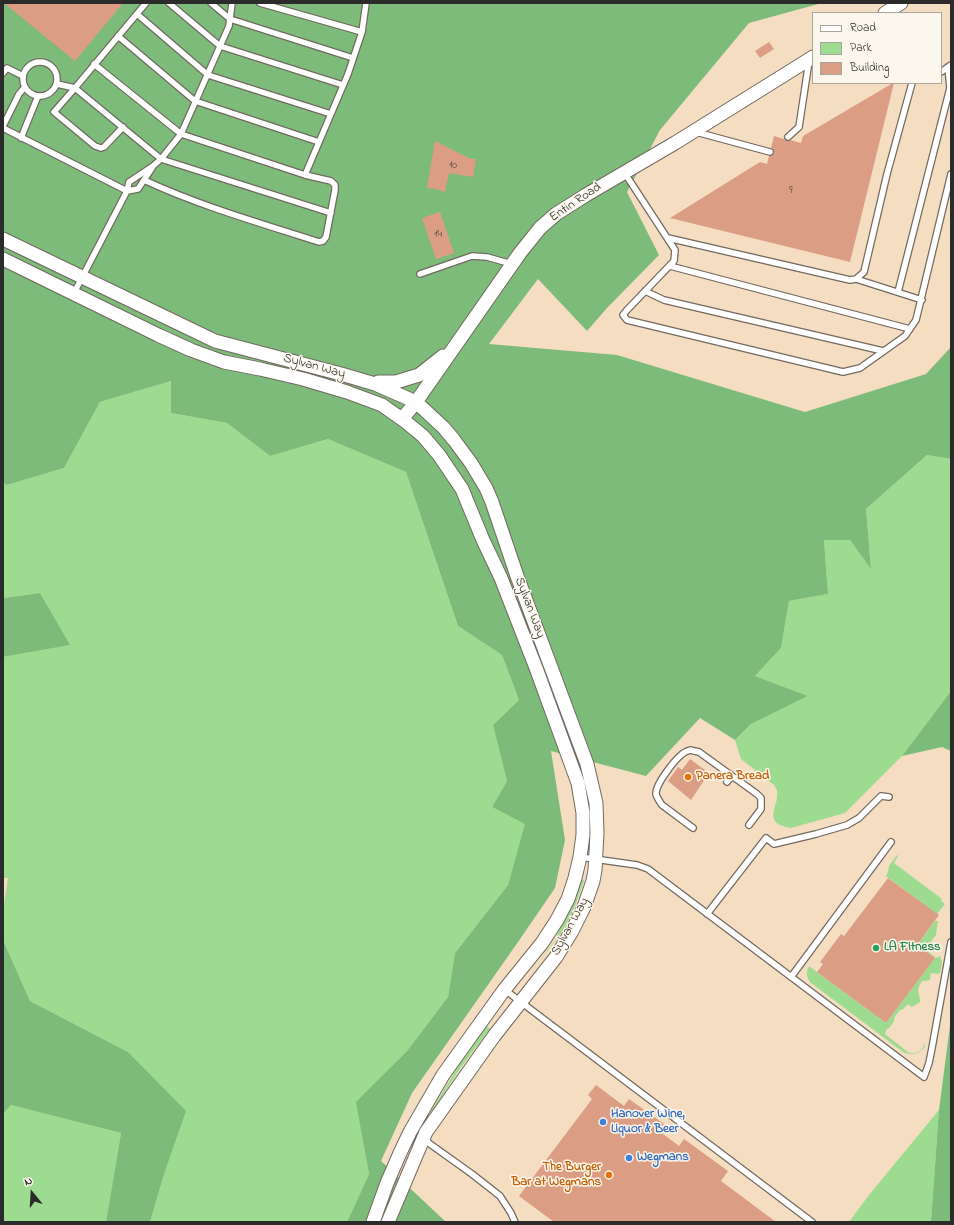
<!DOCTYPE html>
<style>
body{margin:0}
#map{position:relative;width:954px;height:1225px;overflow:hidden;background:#f5ddc1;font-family:"Indie Flower",sans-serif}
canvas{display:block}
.frame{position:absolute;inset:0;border:4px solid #2b2b2b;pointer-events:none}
.legend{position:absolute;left:812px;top:12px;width:130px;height:72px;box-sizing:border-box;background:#fbf7ec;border:1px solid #a8a59f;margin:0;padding:5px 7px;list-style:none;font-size:12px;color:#2b2b2b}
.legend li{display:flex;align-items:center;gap:8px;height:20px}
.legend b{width:20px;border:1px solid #a8a59f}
.north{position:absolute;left:12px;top:1173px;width:40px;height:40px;-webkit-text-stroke:3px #fbf7ec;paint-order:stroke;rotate:342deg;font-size:11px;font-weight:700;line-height:16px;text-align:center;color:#2b2b2b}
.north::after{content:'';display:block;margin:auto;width:14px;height:18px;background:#2b2b2b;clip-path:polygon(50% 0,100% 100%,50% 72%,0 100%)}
</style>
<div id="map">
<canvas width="954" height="1225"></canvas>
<div class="frame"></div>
<ul class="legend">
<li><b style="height:5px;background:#fff"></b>Road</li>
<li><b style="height:11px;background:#9cdb90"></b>Park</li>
<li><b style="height:11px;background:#db9e85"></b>Building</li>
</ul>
<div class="north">N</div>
</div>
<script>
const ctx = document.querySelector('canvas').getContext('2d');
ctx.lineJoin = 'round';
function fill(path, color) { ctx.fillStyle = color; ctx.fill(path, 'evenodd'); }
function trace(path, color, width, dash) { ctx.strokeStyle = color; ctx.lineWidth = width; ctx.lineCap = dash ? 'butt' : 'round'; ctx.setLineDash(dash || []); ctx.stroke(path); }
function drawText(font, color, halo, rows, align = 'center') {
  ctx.font = font + ' "Indie Flower",sans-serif'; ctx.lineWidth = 3; ctx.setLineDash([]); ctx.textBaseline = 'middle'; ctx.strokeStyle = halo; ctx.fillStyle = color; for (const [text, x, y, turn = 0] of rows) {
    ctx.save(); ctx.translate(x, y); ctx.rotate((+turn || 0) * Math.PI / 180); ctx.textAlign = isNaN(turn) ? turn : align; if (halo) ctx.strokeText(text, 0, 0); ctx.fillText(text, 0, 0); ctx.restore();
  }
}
const green = new Path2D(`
 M171,381V413L227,423L270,456L328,439L406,472L458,626L502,655L519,700L493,725L507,781L492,807L526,824L508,885L455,953L448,997L407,1051L357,1102L369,1174L347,1222H150L165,1171L128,1052L30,1001L3,940V911L8,878H3V657L69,645L40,593L3,598V483L7,485L64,468L100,402Z
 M927,455L951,459V691L902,756L845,813L791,828C760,823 780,806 777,791C777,789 775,787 774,785L741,759L735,740L751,724L808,696L755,676L781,648L789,601L828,594L824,540H850L871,568L866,509Z
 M897,855L898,856L894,863L942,899L941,901L945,904L937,914L886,876L888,872L889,866Z
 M583,879L584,881L574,909L562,932L529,976L556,939L563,917L580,881Z
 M935,921H938L936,935L925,949L936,958L940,956L942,962L940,973L937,974L931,973L930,980L922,981C915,992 920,992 920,1002L912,1007L908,1004L903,1009L900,1010L894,1018V1021L890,1027L886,1030L885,1034L909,1053C917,1054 923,1051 925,1043V1047C919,1054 912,1056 903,1052L811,983C806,978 806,972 809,966L886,1023L935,958L917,945Z
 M486,1025L490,1029L489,1030L459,1070L432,1112L431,1111L453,1075L459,1064Z
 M11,1105L121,1133L106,1222H3V1114Z
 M939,1110L931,1222H849L869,1195Z`);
const forest = new Path2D(`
 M3,3H822L749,23L660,130L627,192L659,255L607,308L587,331L538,279L489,344L617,355L805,412L926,374L951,347V459L927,455L866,509L871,569L850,540H824L828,594L789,601L781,648L755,676L808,696L751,724L735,740L700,718L646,776L551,751L565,840L555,888L518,942L412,1093L381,1161L446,1222H347L369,1174L356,1102L407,1051L448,997L455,953L508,885L525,824L492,807L507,781L493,725L519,700L502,655L458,626L406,472L328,439L270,456L227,423L171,413V381L100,402L64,468L7,485L3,483Z
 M40,593L70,645L3,657V598Z
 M951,691V751L942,747L902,756Z
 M3,940L30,1001L128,1052L186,1111L165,1171L150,1222H106L121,1133L11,1105L3,1114Z
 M951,1018V1222H931L939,1110Z`);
const building = new Path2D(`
 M4,3H123L75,61Z
 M769,42L774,49L760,58L755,51Z
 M893,83H894L850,262L670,218L760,162L767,164L769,156L773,155L774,153L773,149L771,148L774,136L784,139L787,141L790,140L801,143L803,136Z
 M435,141L471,159H476L473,177L449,173L445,192L436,189L427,188Z
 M440,212L454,253L436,259L422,218Z
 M690,759L709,773L691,800L668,781L678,767L682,770Z
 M888,878L939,915L917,945L935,958L886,1023L817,972L823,964L820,962L841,934L844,936Z
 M596,1085L624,1106L629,1099L664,1124L659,1131L679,1146L684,1139L728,1171L721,1181L776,1222H554L519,1196L592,1099L588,1095Z`);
const service = new Path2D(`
 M169,3L220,46L343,85
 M211,3L230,19L353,58
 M260,3L362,32
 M137,14L208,75L331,114
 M118,36L195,101L319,142
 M23 79a17 17 0 1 1 34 0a17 17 0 1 1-34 0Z
 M94,64L181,134L305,175
 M941,72L951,65
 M3,73L7,68L23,76
 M57,84L75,88L146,3
 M3,126L19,94L25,87
 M123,127L104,147L101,148L95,146L54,112L75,88L161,159L331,213
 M3,128L127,191L138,189L152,168
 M696,132L770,152
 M788,137L799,127L809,61
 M21,138L38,96
 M624,172L675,250L674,261L627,310L623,315L627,320L843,372L860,368L905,336L916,320L951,174
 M144,180C200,206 260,223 319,242L323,241L326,237L335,190V185L331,181L305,175L348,74L362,32L366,3
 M668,238L850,280L856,279L864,272L887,174L912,83
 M670,266L910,329
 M420,274L472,256L487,257L512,264
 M856,279L922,300
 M645,291L664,300L883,351
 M898,292L950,88L948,67
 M74,293L127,191L129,182L153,166L161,159L181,134L229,26L232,3
 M727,782L732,776
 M693,828L662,805C660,802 657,798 656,794C655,785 674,761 681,755C684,752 687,751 690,750L699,752L757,794L761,798V809L749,825
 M580,857L637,865L648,869L924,1077L929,1063L932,1048L951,942
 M707,914L766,838L774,844L816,834L847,825L859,818L881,796L889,797
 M791,977L891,842
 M505,990L812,1222
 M423,1139L472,1174L500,1196L511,1213L515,1222`);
const tertiary = new Path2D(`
 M885,13L901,3
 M3,239L215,341L341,374L375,384L416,402L444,428L454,440L471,463L486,488L492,502L517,576L587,764L596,803L597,833L595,870L593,881L584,907L572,931L556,957L494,1036L426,1132L388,1222
 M3,259L158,335L191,350L224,362L260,369L303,379L347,392L382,405L406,422L423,436L439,455L462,489L483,540L501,578L536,668L578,783L583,813V835L580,857L575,878L568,899L557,920L542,943L504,990L443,1075L410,1132L400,1153L387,1183L373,1222
 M378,382H396L419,375L443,356
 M402,419L416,402L520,253L540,228L556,214L586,195L675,143L813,57`);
const markers = [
 [688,777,4,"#e8710a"],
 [876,948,4,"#2e9e5b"],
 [603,1122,4,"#3f7fe0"],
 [629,1158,4,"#3f7fe0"],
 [609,1175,4,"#e8710a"]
];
const numberNames = [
 ["10",453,166],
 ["9",791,191],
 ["14",438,235]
];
const streetNames = [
 ["Entin Road",576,203,-34],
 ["Sylvan Way",314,367,15],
 ["Sylvan Way",529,608,69],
 ["Sylvan Way",571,927,-61]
];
const foodNames = [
 ["Panera Bread",696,777],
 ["The Burger",601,1168,"right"],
 ["Bar at Wegmans",601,1183,"right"]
];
const leisureNames = [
 ["LA Fitness",884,948]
];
const shopNames = [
 ["Hanover Wine,",611,1115],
 ["Liquor & Beer",611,1130],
 ["Wegmans",637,1158]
];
fill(green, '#9cdb90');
fill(forest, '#7dbb7a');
fill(building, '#db9e85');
trace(service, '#726960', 8);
trace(tertiary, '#726960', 15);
trace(service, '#fff', 5.5);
trace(tertiary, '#fff', 13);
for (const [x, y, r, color] of markers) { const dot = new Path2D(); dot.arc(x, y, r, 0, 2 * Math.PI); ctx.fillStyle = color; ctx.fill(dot); trace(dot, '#fbf7ec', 1.5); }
drawText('11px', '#574842', null, numberNames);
drawText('13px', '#2b2b2b', '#fbf7ec', streetNames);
drawText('bold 13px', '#c56008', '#fbf7ec', foodNames, 'left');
drawText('bold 13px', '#27864d', '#fbf7ec', leisureNames, 'left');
drawText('bold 13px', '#366cbe', '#fbf7ec', shopNames, 'left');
</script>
